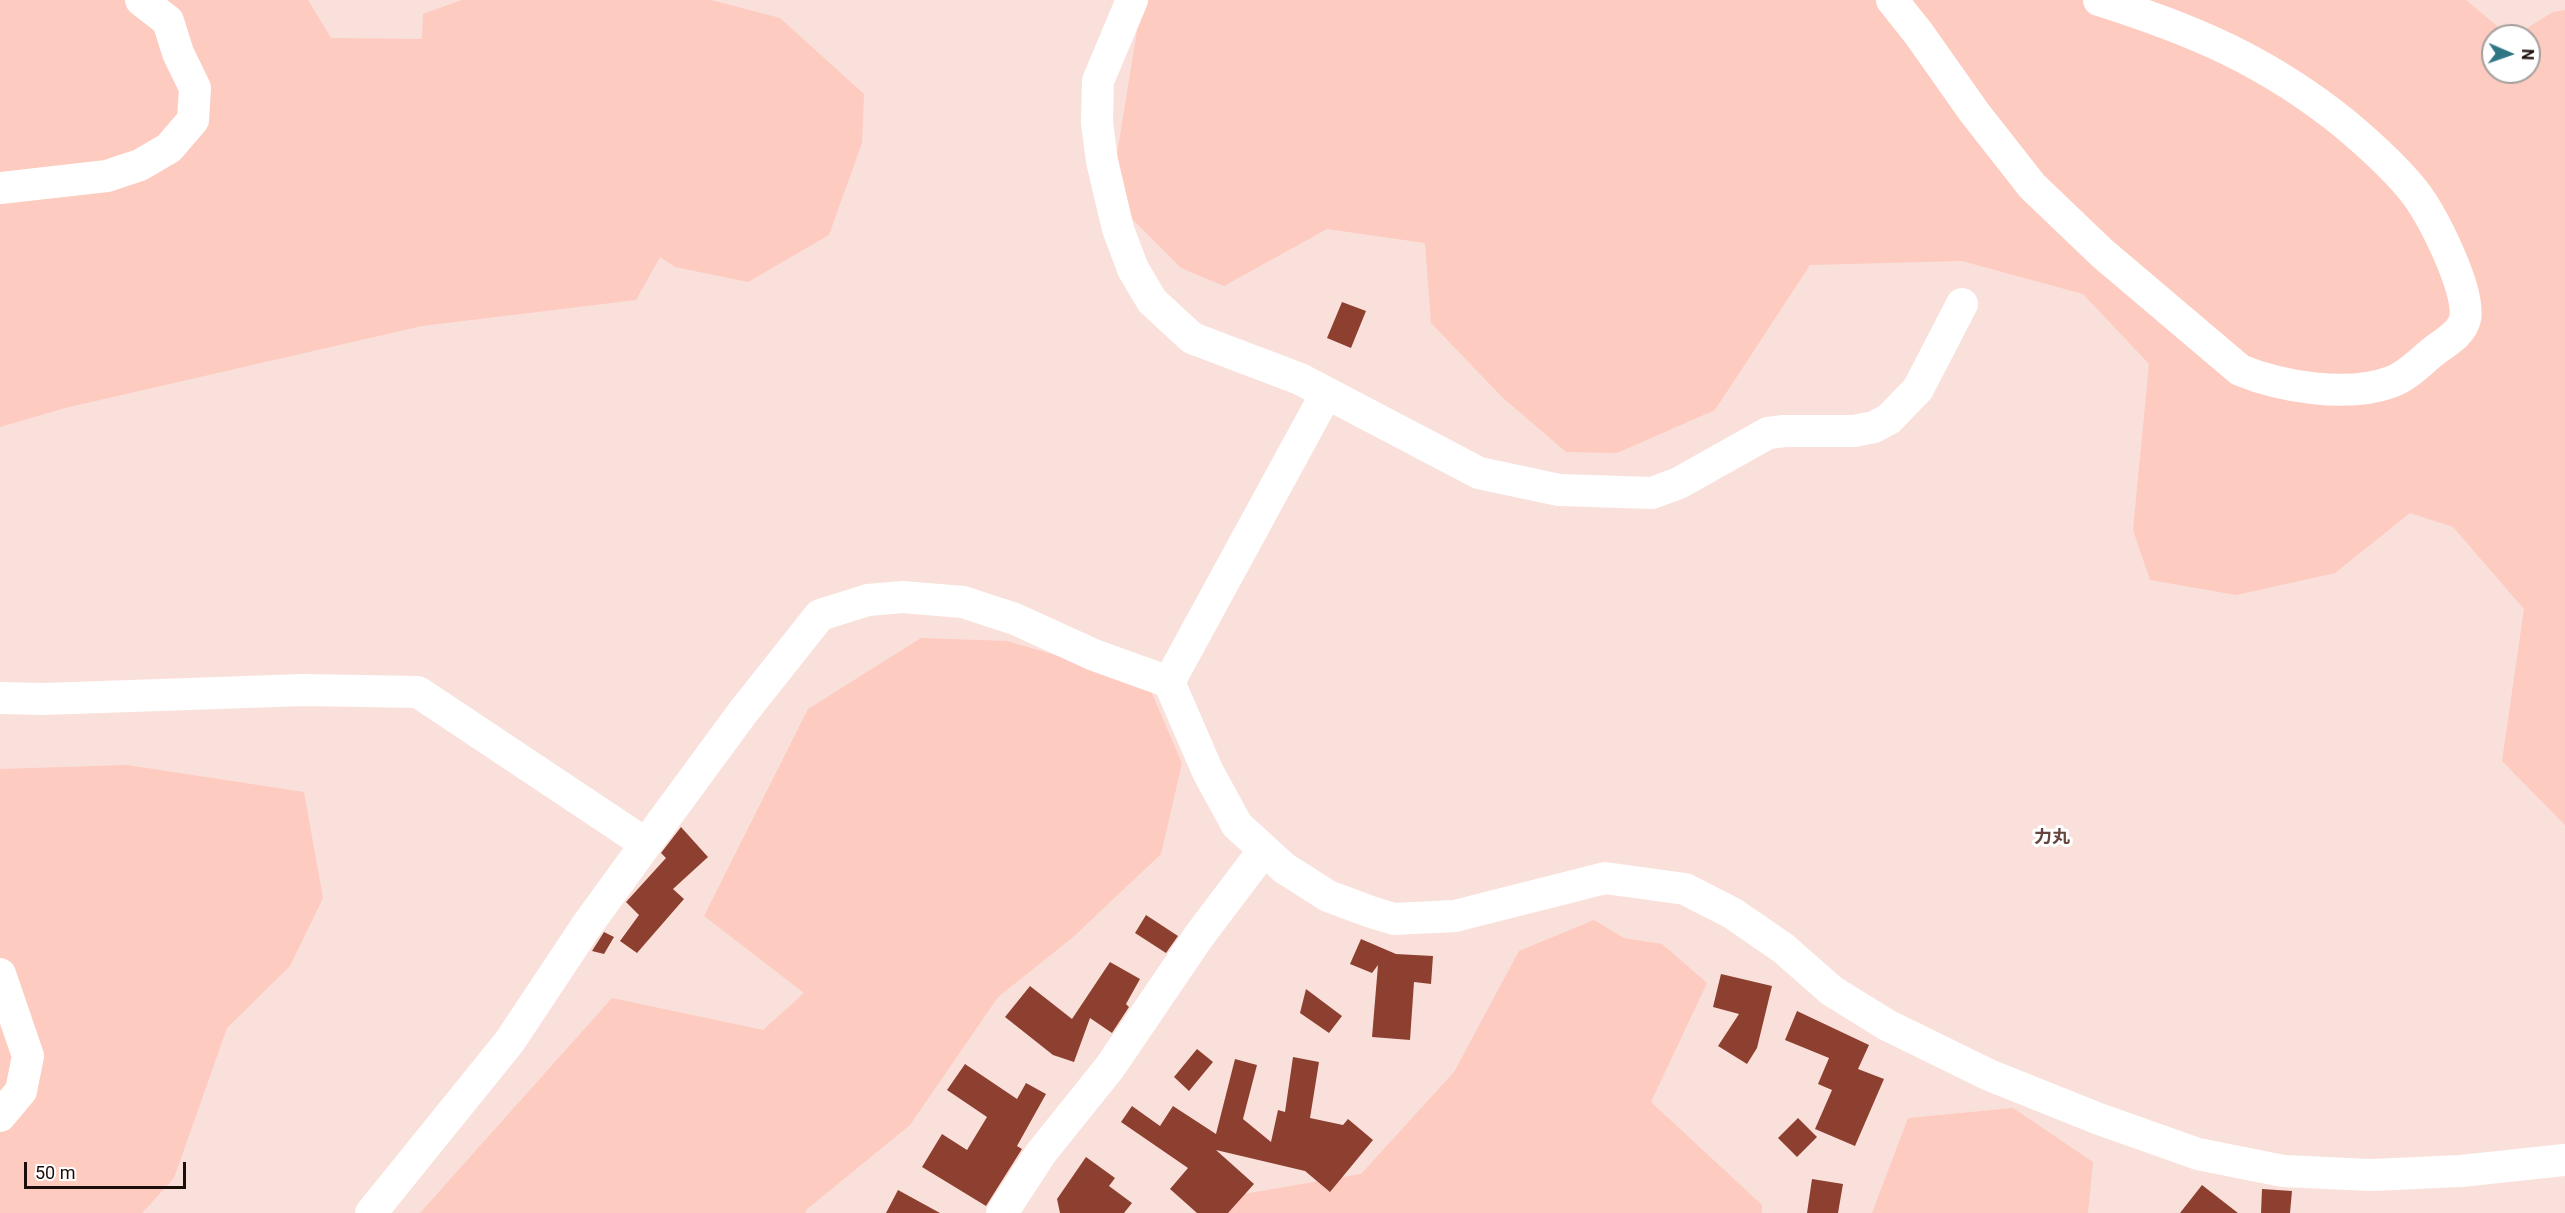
<!DOCTYPE html>
<meta charset="utf-8">
<style>
body{margin:0}
#map{position:relative;width:2565px;height:1213px;overflow:hidden;background:#fae0da;font-family:Roboto,sans-serif}
canvas{display:block}
.north{position:absolute;left:2481px;top:24px;width:60px;height:60px;box-sizing:border-box;background:#fff;border:2px solid #a49f9d;border-radius:50%;rotate:92deg;font-size:16px;font-weight:700;line-height:24px;text-align:center;color:#1c0e0b}
.north::after{content:'';display:block;margin:auto;width:21px;height:27px;background:#317685;clip-path:polygon(50% 0,100% 100%,50% 72%,0 100%)}
.scale{position:absolute;left:24px;top:1162px;width:162px;height:27px;box-sizing:border-box;border:3px solid #1c0e0b;border-top:0;padding-left:8px;font-size:18px;line-height:21px;white-space:nowrap;color:#1c0e0b;-webkit-text-stroke:4px #fff;paint-order:stroke}
</style>
<div id="map">
<canvas width="2565" height="1213"></canvas>
<div class="north">N</div>
<div class="scale">50 m</div>
</div>
<script>
const ctx = document.querySelector('canvas').getContext('2d');
ctx.lineJoin = 'round';
function fill(path, color) { ctx.fillStyle = color; ctx.fill(path, 'evenodd'); }
function trace(path, color, width, dash) { ctx.strokeStyle = color; ctx.lineWidth = width; ctx.lineCap = dash ? 'butt' : 'round'; ctx.setLineDash(dash || []); ctx.stroke(path); }
function drawText(font, color, halo, rows, align = 'center') {
  ctx.font = font + ' Roboto,"Noto Sans JP",sans-serif'; ctx.lineWidth = 6; ctx.setLineDash([]); ctx.textBaseline = 'middle'; ctx.strokeStyle = halo; ctx.fillStyle = color; for (const [text, x, y, turn = 0] of rows) {
    ctx.save(); ctx.translate(x, y); ctx.rotate((+turn || 0) * Math.PI / 180); ctx.textAlign = isNaN(turn) ? turn : align; if (halo) ctx.strokeText(text, 0, 0); ctx.fillText(text, 0, 0); ctx.restore();
  }
}
const green = new Path2D(`
 M0,0H308L331,38L422,39L423,14L462,0H711L780,18L864,94L862,143L829,235L748,282L675,267L660,257L636,300L422,326L65,408L0,427Z
 M1142,0H2466L2509,36H2493V72H2529V36H2514L2553,12L2565,10V825L2502,761L2524,609L2453,527L2410,513L2335,573L2236,595L2150,580L2133,530L2149,364L2083,294L1962,261L1810,265L1715,410L1617,453L1566,452L1502,397L1431,323L1425,243L1327,229L1224,286L1181,268L1110,197Z
 M921,638L1007,641L1147,682L1182,763L1161,854L1072,938L998,997L910,1125L806,1210V1213H420L612,998L763,1030L804,993L704,916L808,709Z
 M127,765L304,792L323,898L290,966L227,1028L174,1178L142,1213H0V769Z
 M1594,920L1624,938L1662,944L1707,983L1651,1102L1762,1205V1213H1217L1238,1195L1361,1174L1454,1072L1519,951Z
 M2013,1108L2093,1162L2088,1213H1872L1908,1118Z`);
const building = new Path2D(`
 M1342,302L1366,311L1351,348L1327,338Z
 M681,827L708,857L673,889L684,899L637,953L620,941L639,915L626,902L666,858L661,853Z
 M1146,915L1178,936L1166,953L1135,933Z
 M604,932L614,937L604,954L592,951Z
 M1361,939L1396,954L1433,956L1431,984L1414,982L1410,1040L1372,1037L1378,965L1372,973L1350,964Z
 M1110,962L1140,979L1126,1004L1129,1007L1112,1033L1090,1018L1074,1062L1053,1055L1005,1017L1030,986L1072,1019Z
 M1721,974L1772,986L1757,1048L1747,1064L1718,1046L1739,1014L1713,1007Z
 M1306,989L1342,1016L1329,1033L1300,1013Z
 M1797,1011L1869,1045L1858,1069L1884,1079L1855,1146L1815,1129L1832,1090L1818,1084L1829,1058L1785,1040Z
 M1197,1049L1213,1062L1189,1091L1174,1077Z
 M1293,1057L1319,1062L1310,1118L1343,1125L1348,1119L1373,1140L1330,1192L1305,1171L1216,1150L1254,1184L1228,1213H1197L1170,1189L1188,1168L1121,1122L1132,1106L1160,1126L1173,1106L1216,1134L1235,1059L1257,1065L1243,1119L1271,1142L1278,1110L1285,1112Z
 M965,1064L1017,1099L1026,1083L1046,1094L1017,1146L1022,1149L986,1206L922,1167L942,1134L967,1150L987,1117L947,1090Z
 M1798,1118L1817,1137L1797,1157L1778,1138Z
 M1086,1157L1115,1178L1109,1186L1132,1203L1124,1213H1060L1057,1199Z
 M1812,1179L1843,1184L1838,1213H1807Z
 M2202,1185L2238,1213H2180Z
 M2262,1189L2292,1191L2290,1213H2261Z
 M898,1190L940,1213H886Z`);
const minor = new Path2D(`
 M1132,0L1098,81L1097,123L1102,161L1118,229L1133,269L1152,301L1192,338L1300,379L1479,473L1559,490L1652,493L1679,483L1768,433L1785,431H1854L1874,427L1889,419L1918,389L1962,304
 M1892,0L1919,34L1974,112L2032,186L2102,253L2240,370C2281,387 2348,398 2391,382C2408,376 2421,361 2435,350C2446,342 2462,333 2465,319C2471,291 2433,217 2416,194C2396,168 2370,145 2345,124C2267,61 2194,30 2099,0
 M0,188L107,176L140,165L169,148L193,120L195,88L178,53L168,21L141,0
 M1169,682L1326,394
 M0,698L44,699L304,690L418,692L646,844
 M0,974L28,1056L21,1091L0,1116
 M371,1213L510,1041L585,928L646,844L743,712L820,615L868,600L903,597L963,602L1015,619L1094,655L1169,682L1208,772L1237,825L1284,868L1328,896L1371,912L1394,919L1455,916L1605,878L1685,889L1732,913L1783,948L1832,991L1887,1025L1989,1075L2099,1119L2198,1154L2283,1171L2371,1175L2461,1171L2565,1160
 M1002,1213L1041,1153L1110,1067L1199,936L1264,850`);
const quarterNames = [
 ["力丸",2052,838]
];
fill(green, '#fdcbbf');
fill(building, '#8d4030');
trace(minor, '#fff', 32);
drawText('bold 18px', '#66443d', '#fff', quarterNames);
</script>
